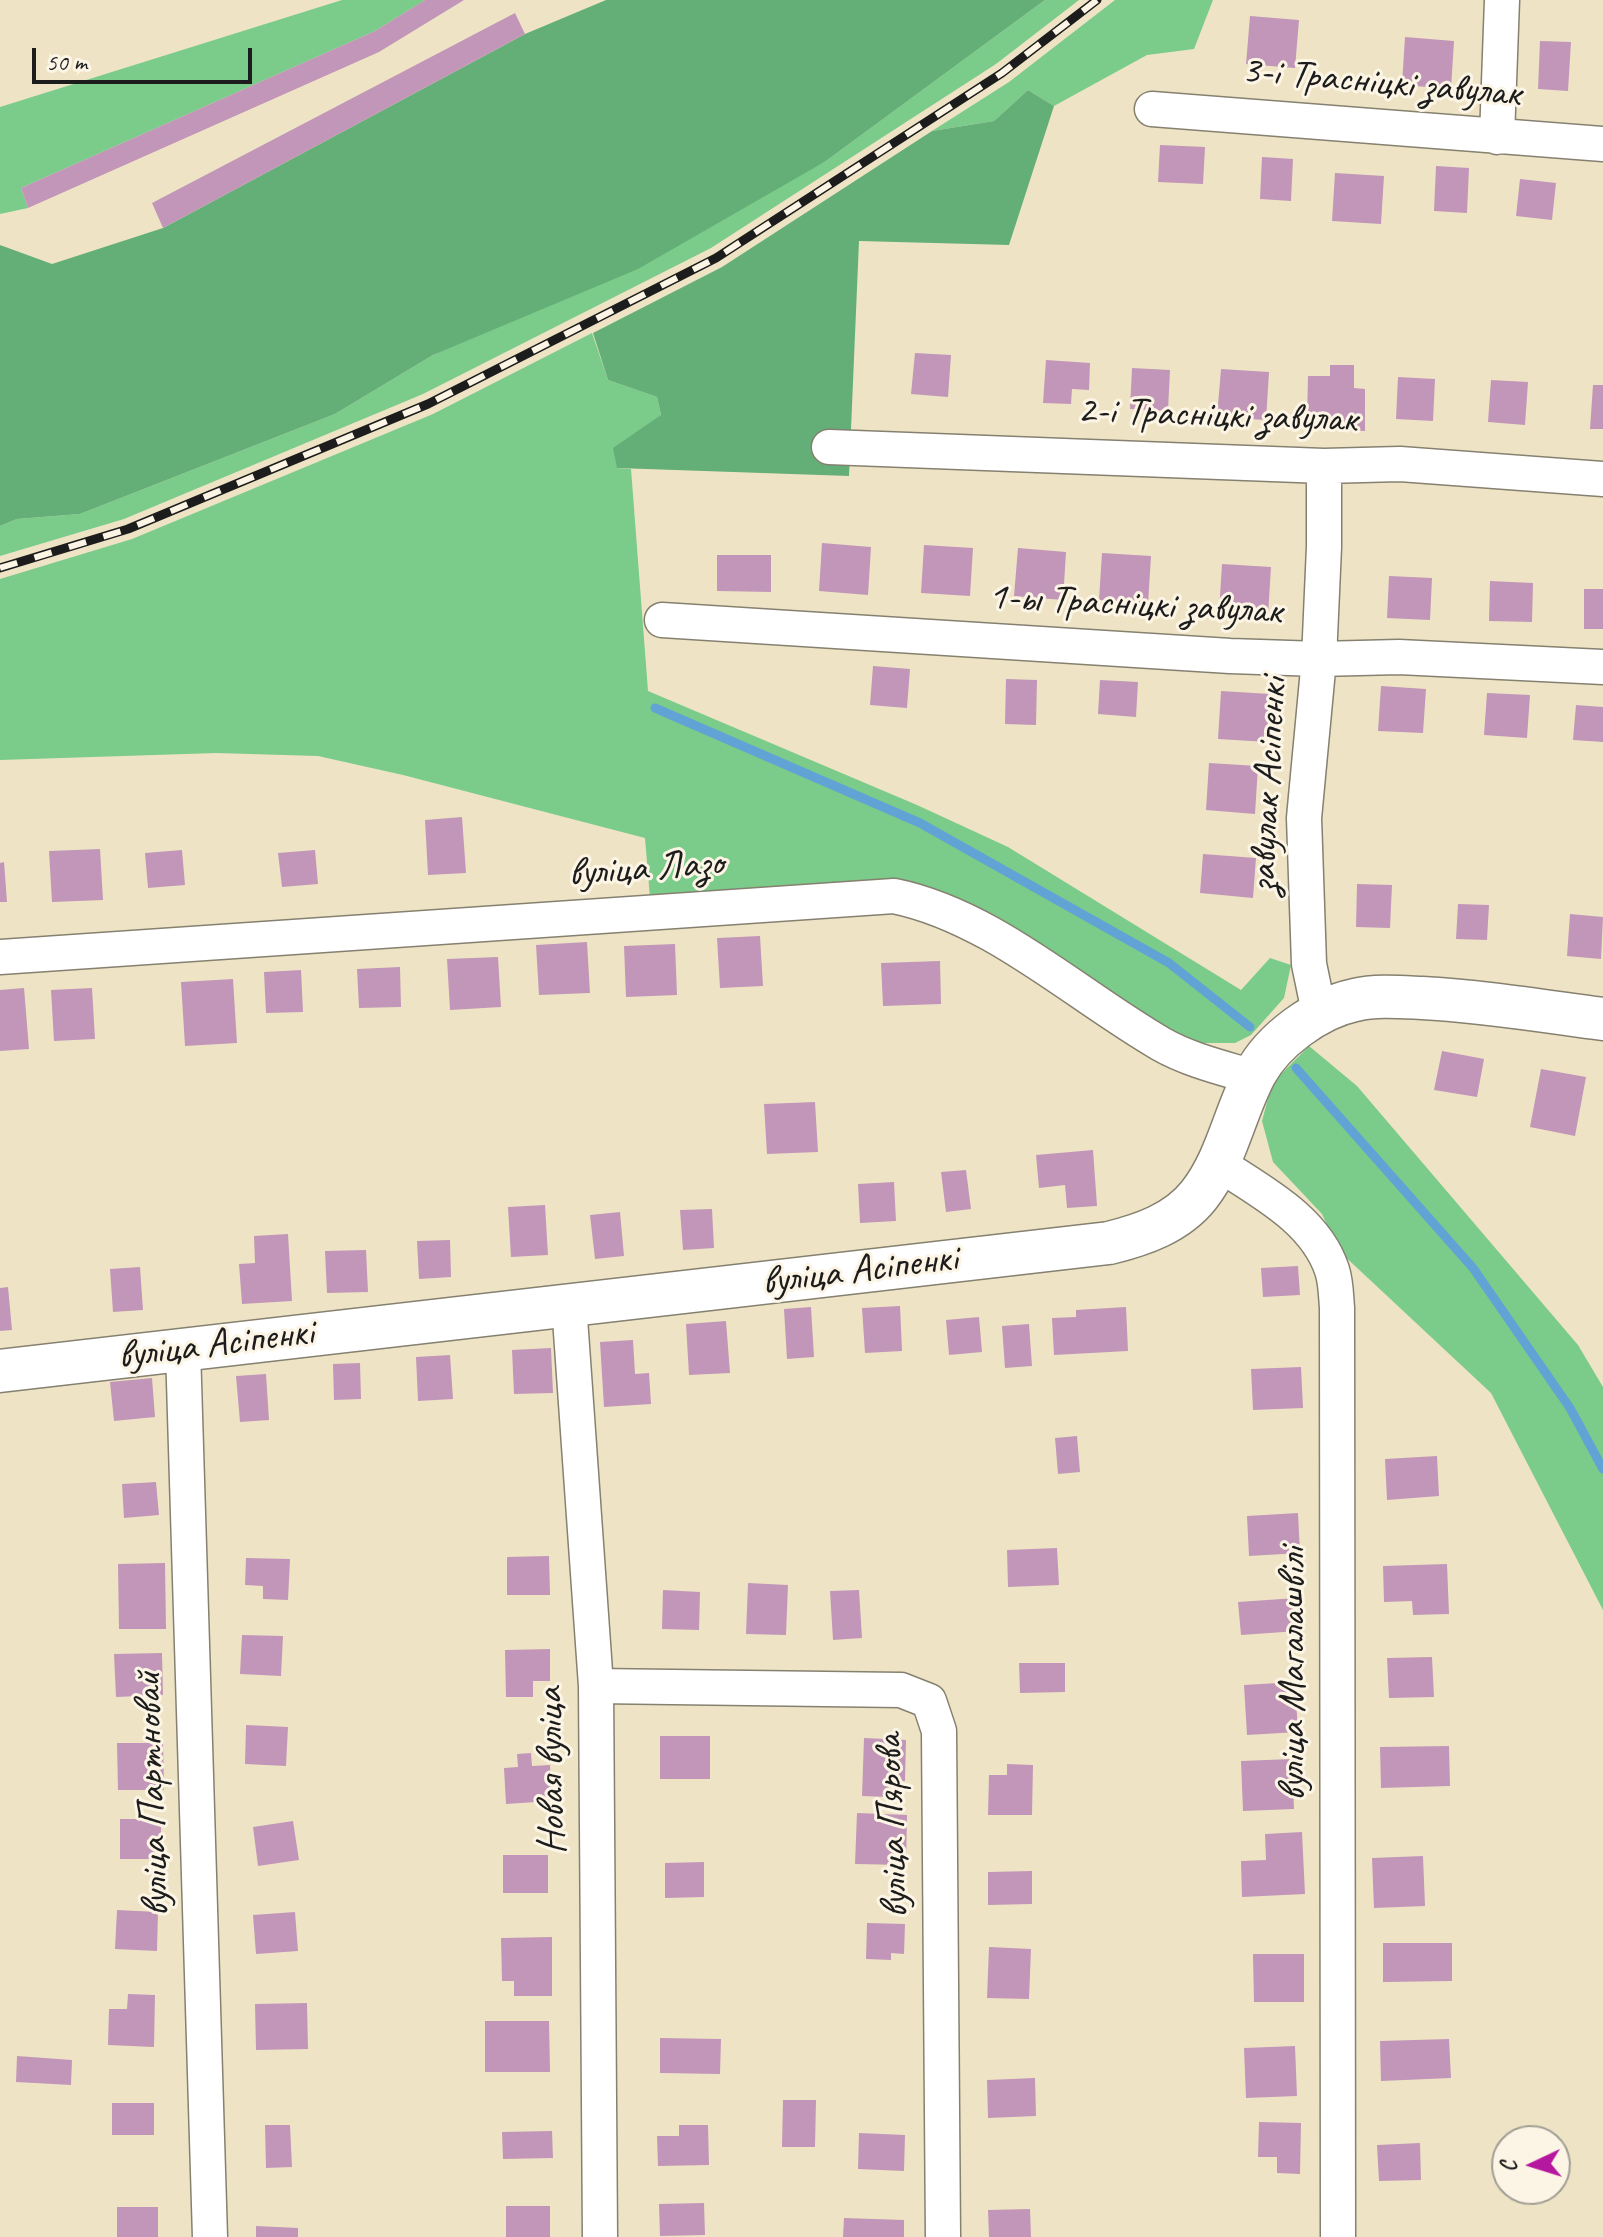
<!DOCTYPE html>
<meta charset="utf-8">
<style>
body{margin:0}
#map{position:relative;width:1603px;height:2237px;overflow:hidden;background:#eee4c5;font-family:Caveat,sans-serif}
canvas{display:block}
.north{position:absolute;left:1491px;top:2125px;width:80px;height:80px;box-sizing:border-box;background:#fcf5e5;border:2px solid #a29e95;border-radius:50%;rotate:266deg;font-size:22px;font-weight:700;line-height:32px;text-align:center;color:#1c1c1c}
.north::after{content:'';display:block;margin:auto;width:28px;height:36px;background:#b5179e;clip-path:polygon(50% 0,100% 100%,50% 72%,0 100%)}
.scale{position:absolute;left:32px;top:48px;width:220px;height:36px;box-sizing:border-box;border:4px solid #1c1c1c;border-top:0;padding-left:10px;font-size:24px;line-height:28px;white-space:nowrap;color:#1c1c1c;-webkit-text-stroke:6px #fcf5e5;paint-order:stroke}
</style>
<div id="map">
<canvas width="1603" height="2237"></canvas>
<div class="north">С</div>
<div class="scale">50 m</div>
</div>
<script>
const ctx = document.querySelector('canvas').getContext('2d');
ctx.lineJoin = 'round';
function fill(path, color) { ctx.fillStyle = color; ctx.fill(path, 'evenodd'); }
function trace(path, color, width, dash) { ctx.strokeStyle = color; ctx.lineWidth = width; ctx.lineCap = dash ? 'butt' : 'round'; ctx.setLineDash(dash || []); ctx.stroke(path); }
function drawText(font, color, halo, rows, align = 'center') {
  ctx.font = font + ' Caveat,sans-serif'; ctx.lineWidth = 6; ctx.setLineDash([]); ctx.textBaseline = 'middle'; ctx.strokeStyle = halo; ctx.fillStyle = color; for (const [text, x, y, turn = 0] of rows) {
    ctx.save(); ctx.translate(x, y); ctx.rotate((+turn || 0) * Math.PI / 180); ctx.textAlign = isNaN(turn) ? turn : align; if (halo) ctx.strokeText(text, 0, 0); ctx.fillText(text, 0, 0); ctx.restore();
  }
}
const green = new Path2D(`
 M342,0H425L375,31L21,188L28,208L0,214V107Z
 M1045,0H1079L996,64L711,248L423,394L124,519L0,556V526L17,519L80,514L335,414L433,355L826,161Z
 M1115,0H1213L1194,49L1147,55L1054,106L1028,90L994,121L932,131L1009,82Z
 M592,333L608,380L657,397L661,415L617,468L631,469L648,691L917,805L1008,847L1241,990L1270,958L1291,965L1284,998L1251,1035L1235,1043H1199L1160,1024L930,891L650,898L645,838L403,775L318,756L216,753L0,760V579L132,539L433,414Z
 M1309,1046L1357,1086L1578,1345L1603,1387V1610L1491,1393L1339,1251L1322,1214L1273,1162L1262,1121L1272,1083Z`);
const forest = new Path2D(`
 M606,0H1045L826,161L638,269L433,355L335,414L80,514L17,519L0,526V245L52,264L163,228L525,34Z
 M1028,90L1054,106L1009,245L859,241L849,476L617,468L613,448L661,415L657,397L608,380L593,333L722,267L932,131L994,121Z`);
const stream = new Path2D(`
 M655,708L920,823L1169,963L1250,1027
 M1296,1068L1473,1268L1570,1408L1603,1469`);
const building = new Path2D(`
 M425,0H464L379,52L28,208L21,188L375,31Z
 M515,13L525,34L163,228L152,203Z
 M1250,16L1299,20L1295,68L1246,64Z
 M1405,37L1454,41L1451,89L1402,85Z
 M1540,41L1571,42L1568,91L1538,89Z
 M1160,145L1205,147L1203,184L1158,182Z
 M1262,157L1293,159L1291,201L1260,199Z
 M1436,166L1469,168L1467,213L1434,211Z
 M1335,173L1384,176L1381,224L1332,221Z
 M1520,179L1556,183L1552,220L1516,216Z
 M915,353L951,355L948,397L911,394Z
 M1046,360L1090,363L1089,390L1072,389L1071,404L1043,403Z
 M1330,365H1354V388L1365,389V431L1324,430V419H1307L1308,376H1330Z
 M1132,368L1170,370L1168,411L1130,409Z
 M1221,369L1269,372L1266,420L1217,417Z
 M1398,377L1435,379L1433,421L1396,419Z
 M1491,380L1528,382L1525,425L1488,422Z
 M1593,385H1603V429H1590Z
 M822,543L871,547L868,595L819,591Z
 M924,545L973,548L970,596L921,593Z
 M1018,548L1066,552L1063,600L1014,596Z
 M1102,553L1151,556L1148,604L1099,600Z
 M717,555H771V592L717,591Z
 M1222,564L1271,567L1268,616L1219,612Z
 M1389,576L1432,578L1430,620L1387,618Z
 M1490,581L1533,583L1532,622L1489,621Z
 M1584,589H1603V629H1584Z
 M873,666L910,669L907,708L870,705Z
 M1006,679L1037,680L1036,725L1005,724Z
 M1100,680L1138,682L1136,717L1098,714Z
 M1381,686L1426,689L1423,733L1378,731Z
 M1221,691L1270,694L1267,742L1218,739Z
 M1487,693L1530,695L1527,738L1484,735Z
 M1576,705L1603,707V742L1573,740Z
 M1209,763L1258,766L1255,814L1206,810Z
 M462,817L466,873L428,875L425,820Z
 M100,849L103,900L52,902L49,851Z
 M182,850L185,885L148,888L145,853Z
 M315,850L318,884L282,887L278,853Z
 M1203,854L1256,858L1253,898L1200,893Z
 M4,862L7,902H0V863Z
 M1357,884L1392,885L1390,928L1356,927Z
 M1458,904L1489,905L1487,940L1456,939Z
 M1570,914L1603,917L1601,959L1567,956Z
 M760,936L763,986L720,988L717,938Z
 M587,942L590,993L539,995L536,945Z
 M675,944L677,995L626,997L624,946Z
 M498,957L501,1007L450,1010L447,959Z
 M940,961L941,1004L883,1006L881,963Z
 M400,967L401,1007L359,1008L357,969Z
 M301,970L303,1012L266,1013L264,972Z
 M233,979L237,1043L185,1046L181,982Z
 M24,988L29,1049L0,1051V990Z
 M92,988L95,1039L54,1041L51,990Z
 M1442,1051L1484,1059L1477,1097L1434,1090Z
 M1541,1069L1586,1077L1575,1136L1530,1127Z
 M815,1102L818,1152L767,1154L764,1104Z
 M1093,1150L1097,1206L1067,1208L1065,1185L1039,1188L1036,1155Z
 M966,1170L971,1209L946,1212L941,1172Z
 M894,1182L896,1221L860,1223L858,1184Z
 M545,1205L548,1255L511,1257L508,1207Z
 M712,1209L714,1248L683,1250L680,1210Z
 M620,1212L624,1256L595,1259L590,1215Z
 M288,1234L292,1301L242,1304L239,1264L255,1263L254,1236Z
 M450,1240L451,1277L419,1279L417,1241Z
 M366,1250L368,1292L327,1293L325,1251Z
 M1298,1266L1300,1295L1263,1297L1261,1268Z
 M140,1267L143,1310L113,1312L110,1269Z
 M8,1287L12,1330L0,1331V1288Z
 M900,1306L902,1351L865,1353L862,1308Z
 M811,1307L814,1357L787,1359L784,1309Z
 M1126,1307L1128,1351L1054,1355L1052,1318L1076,1317V1310Z
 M979,1317L982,1352L949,1355L946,1320Z
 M726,1321L730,1373L689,1375L686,1324Z
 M1029,1324L1032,1366L1005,1368L1002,1326Z
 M633,1340L635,1374L649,1373L651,1404L604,1407L600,1342Z
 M551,1348L553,1393L514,1394L512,1350Z
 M450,1355L453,1399L418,1401L416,1357Z
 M360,1363L361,1399L334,1400L333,1364Z
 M1301,1367L1303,1408L1253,1410L1251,1369Z
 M266,1374L269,1420L240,1422L236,1376Z
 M152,1378L155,1417L114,1421L110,1382Z
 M1077,1436L1080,1472L1058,1474L1055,1438Z
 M1437,1456L1439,1496L1387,1500L1385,1459Z
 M156,1482L159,1515L124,1518L122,1484Z
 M1298,1513L1300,1553L1249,1556L1247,1516Z
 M1057,1548L1059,1585L1008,1587L1007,1550Z
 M549,1556L550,1595H507V1557Z
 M246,1558L290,1559L288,1600L263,1599V1586L245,1585Z
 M165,1563L166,1629H119L118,1564Z
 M1447,1564L1449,1614L1413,1615L1412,1601L1384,1602L1383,1566Z
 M748,1583L788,1585L786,1635L746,1634Z
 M663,1590L700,1592L699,1630L662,1629Z
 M859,1590L862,1638L833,1640L830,1591Z
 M1296,1598L1298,1631L1241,1635L1238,1602Z
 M242,1635L283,1636L281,1676L240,1674Z
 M550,1649V1681H533V1697H506L505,1650Z
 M162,1653L163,1695L116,1697L114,1654Z
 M1432,1657L1434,1697L1389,1698L1387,1658Z
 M1019,1663H1065V1692L1020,1693Z
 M1295,1682L1298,1732L1247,1735L1244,1685Z
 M246,1725L288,1727L286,1766L245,1764Z
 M660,1736H710V1779H660Z
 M864,1738L906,1740L905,1781H889L888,1797L862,1796Z
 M117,1743H163L164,1790H118Z
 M1449,1746L1450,1786L1381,1788L1380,1747Z
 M531,1753L532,1766L550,1765L552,1801L506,1804L504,1768L518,1767L517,1754Z
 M1292,1759L1294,1809L1243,1811L1241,1761Z
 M1007,1764L1033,1765L1032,1815H988L989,1775H1007Z
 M857,1813L907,1815L906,1865L855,1864Z
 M120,1819H161V1859H120Z
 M293,1821L299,1860L258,1866L253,1827Z
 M1302,1832L1305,1894L1242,1897L1241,1861L1266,1860L1265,1834Z
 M503,1855H548V1893H503Z
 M1423,1856L1425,1906L1374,1908L1372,1858Z
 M704,1862V1897L665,1898V1863Z
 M1032,1871V1904L988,1905V1872Z
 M117,1910L158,1912L157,1951L115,1949Z
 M295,1912L298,1951L256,1954L253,1915Z
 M867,1923L905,1924L904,1954L891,1953V1960L866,1959Z
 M552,1937V1996H514V1981H502L501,1938Z
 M1383,1943H1452V1981L1383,1982Z
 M989,1947L1031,1949L1029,1999L987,1998Z
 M1253,1954H1304V2002H1254Z
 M128,1994L155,1995L154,2047L108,2045L109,2009H127Z
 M307,2003L308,2049L256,2050L255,2004Z
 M485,2021H549L550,2072H485Z
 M660,2038L721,2039L720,2074L660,2073Z
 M1449,2039L1451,2078L1381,2081L1380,2041Z
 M1295,2046L1297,2096L1246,2098L1244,2048Z
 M17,2056L72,2060L71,2085L16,2082Z
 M1035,2078L1036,2116L988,2118L987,2080Z
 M783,2100H816L815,2147H782Z
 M112,2103H154V2135H112Z
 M1259,2122L1301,2123L1300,2174L1277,2173V2157H1258Z
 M265,2125H290L292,2167L266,2168Z
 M679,2125H708L709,2165L658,2166L657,2136H679Z
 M552,2131L553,2158L503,2159L502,2132Z
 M859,2133L905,2135L904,2171L858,2169Z
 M1420,2143L1421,2180L1379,2181L1377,2145Z
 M704,2203L705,2235L660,2236L659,2204Z
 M506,2206H550V2237H506Z
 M117,2207H158V2237H117Z
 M1030,2209L1031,2237H989L988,2210Z
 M844,2218L904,2220V2237H843Z
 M256,2226L298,2228V2237H256Z`);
const minor = new Path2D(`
 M1152,109L1603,144
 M1497,137L1502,0
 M829,447L1324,466L1400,464L1603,479
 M662,620L1230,656L1319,659L1399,657L1603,667
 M0,957L894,896C992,916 1076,995 1161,1044C1189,1060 1223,1068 1253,1077
 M1319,1012L1309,964L1304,818L1319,659L1324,547V466
 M1219,1164C1261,1192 1315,1219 1332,1270C1336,1282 1336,1296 1337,1308L1338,2237
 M569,1304L596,1686L600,2237
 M183,1349L210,2237
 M596,1686L901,1690L929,1701L939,1731L943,2237`);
const tertiary = new Path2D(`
 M0,1371L1109,1243C1142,1235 1177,1223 1199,1195C1227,1159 1234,1114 1255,1074C1273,1040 1317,1008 1355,1000C1376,995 1400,997 1422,998C1482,1001 1543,1011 1603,1019`);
const rail = new Path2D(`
 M0,568L128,529L428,404L716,258L1002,73L1097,0`);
const streetNames = [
 ["3-і Трасніцкі завулак",1381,83,5],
 ["2-і Трасніцкі завулак",1217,416,2],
 ["1-ы Трасніцкі завулак",1135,605,3],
 ["завулак Асіпенкі",1269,785,-87],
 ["вуліца Лазо",646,869,-4],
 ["вуліца Асіпенкі",860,1271,-7],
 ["вуліца Асіпенкі",216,1345,-7],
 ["вуліца Магалашвілі",1294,1674,-90],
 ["Новая вуліца",552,1771,-91],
 ["вуліца Партновай",153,1794,-92],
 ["вуліца Пярова",893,1826,-92]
];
fill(green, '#7bcb8b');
fill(forest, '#64af77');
trace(stream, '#62a3d5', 9);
fill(building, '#c296b8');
trace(minor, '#858070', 37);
trace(tertiary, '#858070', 45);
trace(minor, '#fff', 34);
trace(tertiary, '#fff', 42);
trace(rail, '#1c1c1c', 9);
trace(rail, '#fcf5e5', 6, [18]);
drawText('40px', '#1c1c1c', '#fcf5e5', streetNames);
</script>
